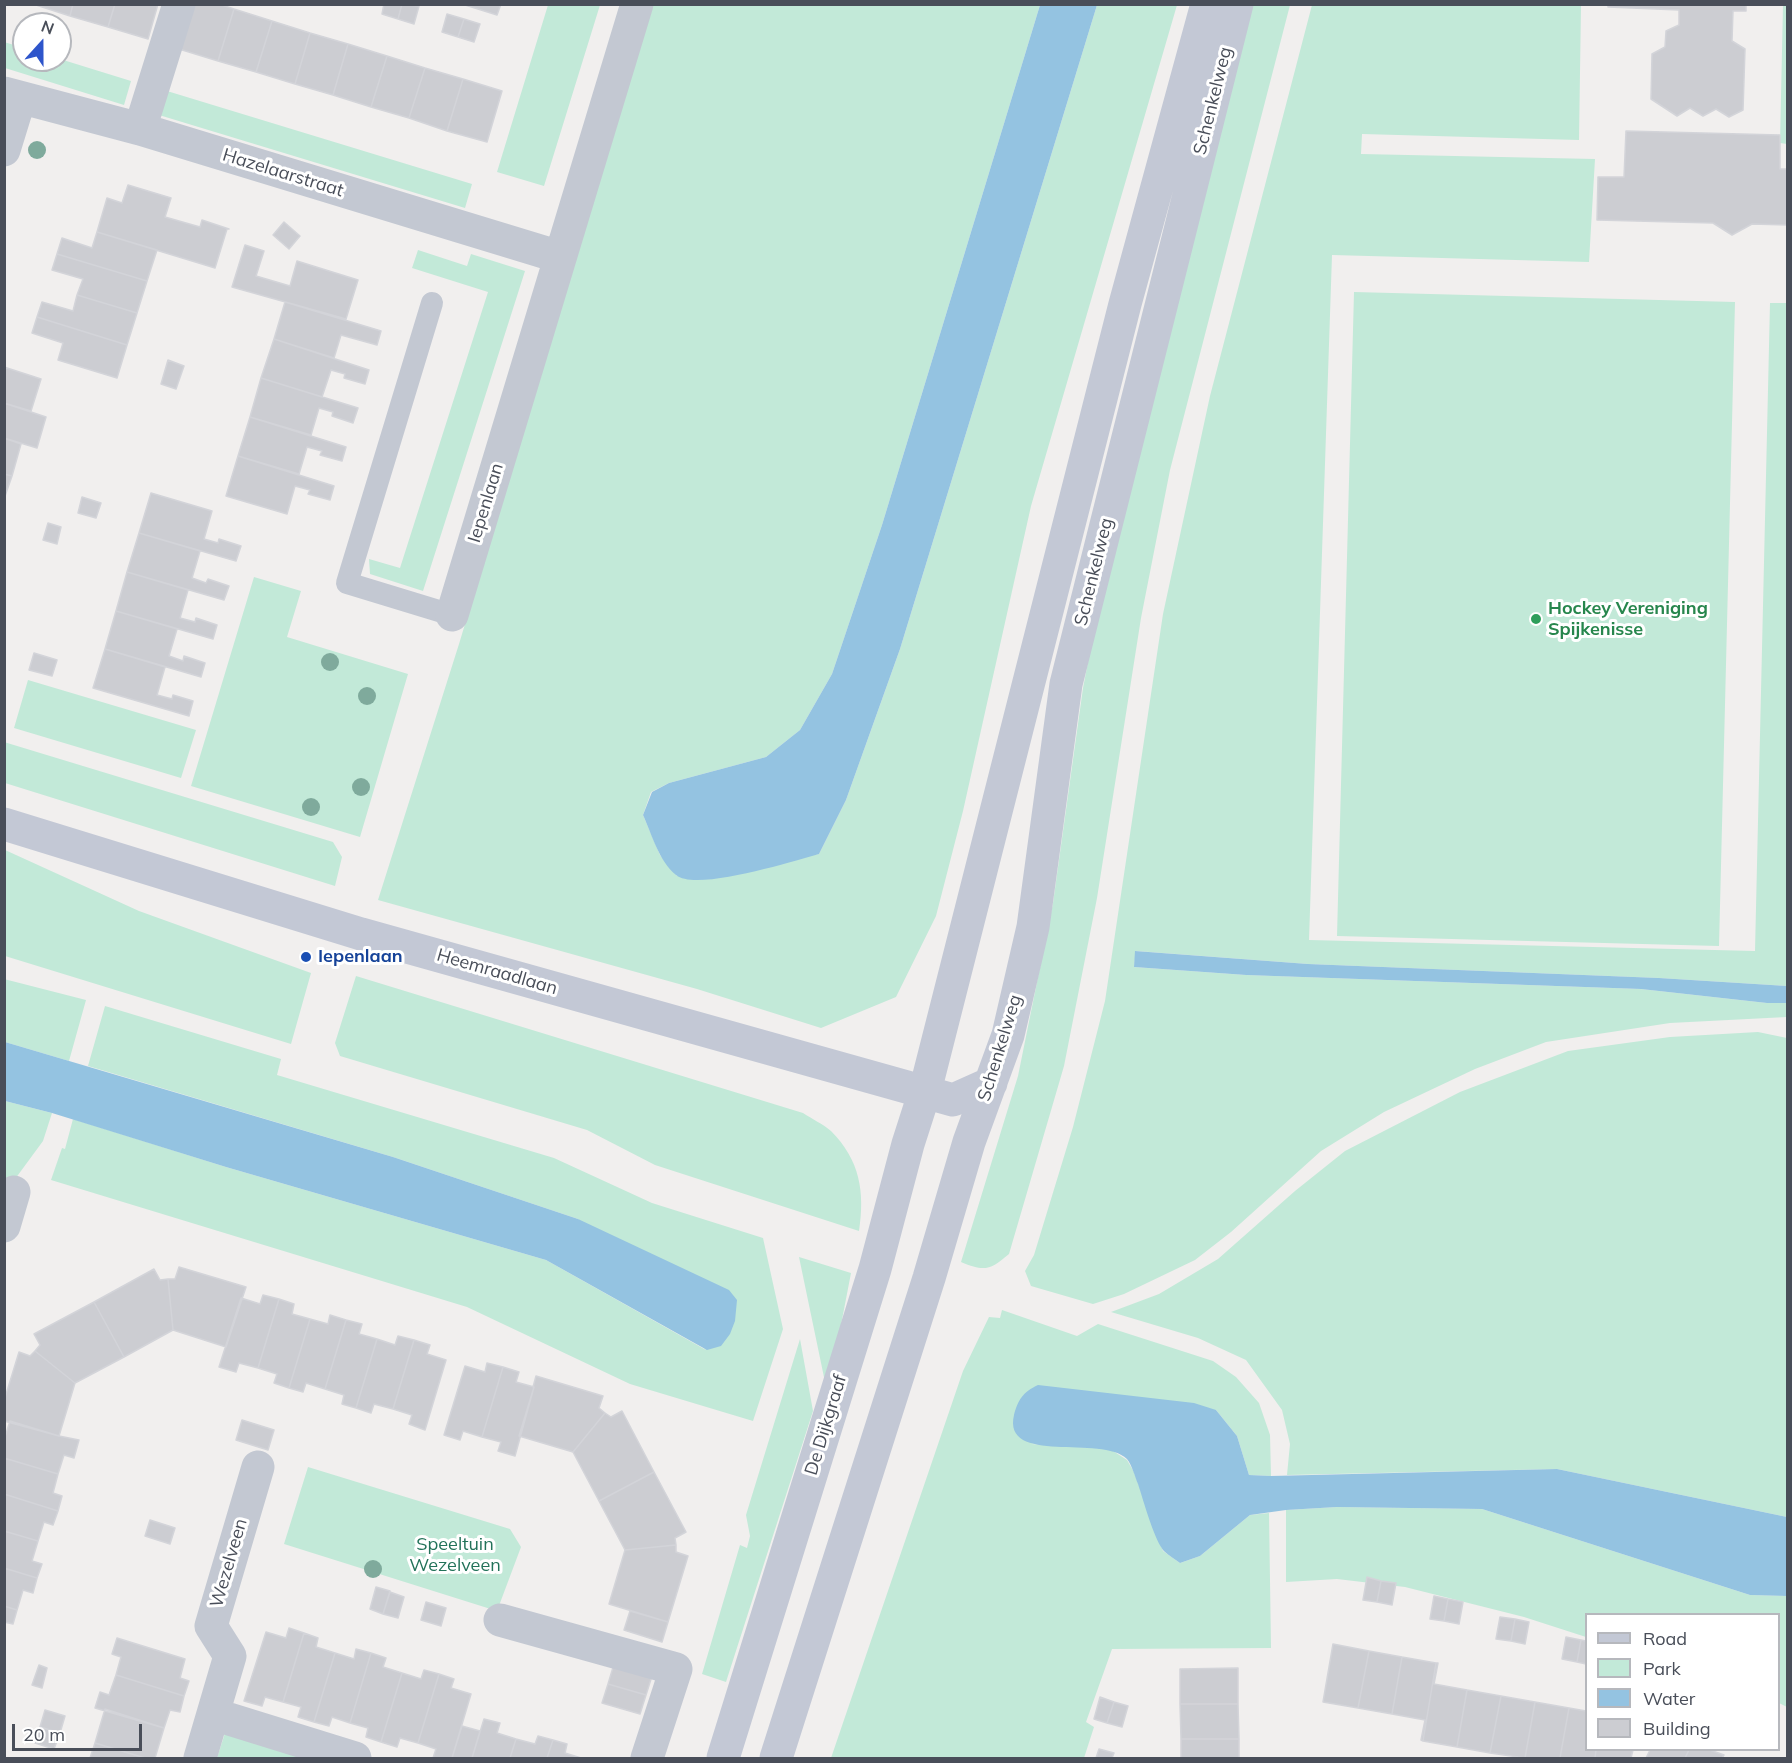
<!DOCTYPE html>
<style>
body{margin:0}
#map{position:relative;width:1792px;height:1763px;overflow:hidden;background:#f1efee;font-family:Mulish,sans-serif}
canvas{display:block}
.frame{position:absolute;inset:0;border:6px solid #494e59;pointer-events:none}
.legend{position:absolute;left:1585px;top:1613px;width:195px;height:138px;box-sizing:border-box;background:#fff;border:2px solid #b6b8bd;margin:0;padding:8px 10px;list-style:none;font-size:18px;color:#494e59}
.legend li{display:flex;align-items:center;gap:12px;height:30px}
.legend b{width:30px;border:2px solid #b6b8bd}
.north{position:absolute;left:12px;top:12px;width:60px;height:60px;box-sizing:border-box;background:#fff;border:2px solid #b6b8bd;border-radius:50%;rotate:21deg;font-size:16px;font-weight:700;line-height:24px;text-align:center;color:#494e59}
.north::after{content:'';display:block;margin:auto;width:21px;height:27px;background:#2e55cb;clip-path:polygon(50% 0,100% 100%,50% 72%,0 100%)}
.scale{position:absolute;left:12px;top:1724px;width:130px;height:27px;box-sizing:border-box;border:3px solid #494e59;border-top:0;padding-left:8px;font-size:18px;line-height:21px;white-space:nowrap;color:#494e59;-webkit-text-stroke:4px #fff;paint-order:stroke}
</style>
<div id="map">
<canvas width="1792" height="1763"></canvas>
<div class="frame"></div>
<ul class="legend">
<li><b style="height:8px;background:#c3c8d5"></b>Road</li>
<li><b style="height:16px;background:#c2e9d8"></b>Park</li>
<li><b style="height:16px;background:#94c3e1"></b>Water</li>
<li><b style="height:16px;background:#cccdd2"></b>Building</li>
</ul>
<div class="north">N</div>
<div class="scale">20 m</div>
</div>
<script>
const ctx = document.querySelector('canvas').getContext('2d');
ctx.lineJoin = 'round';
function fill(path, color) { ctx.fillStyle = color; ctx.fill(path, 'evenodd'); }
function trace(path, color, width, dash) { ctx.strokeStyle = color; ctx.lineWidth = width; ctx.lineCap = dash ? 'butt' : 'round'; ctx.setLineDash(dash || []); ctx.stroke(path); }
function drawText(font, color, halo, rows, align = 'center') {
  ctx.font = font + ' Mulish,sans-serif'; ctx.lineWidth = 6; ctx.setLineDash([]); ctx.textBaseline = 'middle'; ctx.strokeStyle = halo; ctx.fillStyle = color; for (const [text, x, y, turn = 0] of rows) {
    ctx.save(); ctx.translate(x, y); ctx.rotate((+turn || 0) * Math.PI / 180); ctx.textAlign = isNaN(turn) ? turn : align; if (halo) ctx.strokeText(text, 0, 0); ctx.fillText(text, 0, 0); ctx.restore();
  }
}
const green = new Path2D(`
 M548,5H600L544,186L497,172Z
 M652,5H1040L882,525L832,674L800,730L766,757L669,783L651,792L643,815L660,855L677,876L819,854L846,800L900,649L1097,5H1177L1031,506L963,811L936,916L896,997L821,1028L697,989L378,900L459,644Z
 M1249,5H1290L1170,470L1141,618L1097,898L1064,1066L1009,1254C990,1270 985,1272 961,1262L1018,1076L1053,903L1083,688L1113,532Z
 M1312,5H1581L1579,140L1362,134L1361,154L1595,159L1589,262L1332,255L1309,940L1755,951L1770,303H1787V986L1659,978L1308,964L1136,951L1134,967L1246,975L1641,989L1767,1003H1787V1017L1670,1023L1546,1042L1475,1069L1384,1112L1321,1151L1231,1232L1195,1260L1124,1294L1093,1304L1031,1286L1025,1271L1034,1255L1073,1127L1105,1001L1163,614L1210,396Z
 M1783,5H1787V144L1780,143Z
 M4,42L24,48V60L60,59L131,81L124,105L5,68Z
 M167,91L472,184L465,208L159,115Z
 M418,250L467,266L471,254L525,271L423,591L370,574L369,559L400,568L488,292L412,268Z
 M1354,292L1735,302L1719,946L1337,936Z
 M254,577L301,591L287,637L408,674L360,837L191,786Z
 M28,680L196,730L181,778L14,728Z
 M4,742L333,842L342,857L335,886L5,783Z
 M5,850L139,911L311,973L291,1044L5,956Z
 M356,976L803,1113C812,1119 823,1124 831,1131C860,1160 865,1192 859,1231L655,1165L587,1130L340,1056L335,1043Z
 M4,979L86,1000L69,1061L5,1042Z
 M105,1006L281,1059L277,1075L554,1158L652,1203L763,1238L783,1329L753,1421L630,1384L467,1307L51,1180L62,1148L65,1149L73,1119L226,1167L546,1260L706,1350L578,1219L393,1157L88,1066Z
 M1758,1032L1787,1038V1517L1557,1469L1287,1475L1290,1444L1282,1410L1246,1360L1198,1338L1111,1312L1159,1294L1218,1259L1295,1191L1345,1151L1460,1092L1568,1051L1670,1037Z
 M5,1101L52,1113L43,1141L7,1190L5,1189Z
 M799,1257L851,1273L830,1382H825Z
 M1002,1310L1077,1336L1098,1324L1213,1361L1236,1377L1259,1403L1270,1435L1271,1476L1249,1475L1237,1436L1216,1410L1031,1444L1110,1449L1127,1460L1134,1472L1163,1551L1180,1563L1200,1556L1250,1515L1269,1513L1271,1648L1112,1649L1086,1722L1094,1727L1084,1758H831L963,1371L989,1317L1000,1318Z
 M800,1339L813,1411L726,1682L702,1674L740,1545L747,1548L750,1536L746,1515Z
 M308,1467L510,1529L521,1547L497,1611L284,1544Z
 M1337,1507L1482,1509L1750,1595L1787,1596V1707L1779,1703L1778,1614H1586V1637L1524,1617L1405,1587L1337,1579L1286,1582V1510Z
 M225,1733L310,1758H217Z`);
const water = new Path2D(`
 M1040,5H1097L900,649L846,800L819,854C793,861 696,892 676,875C659,861 652,835 643,815L652,792L669,783L766,757L800,730L832,674L882,525Z
 M1135,951L1308,964L1659,978L1787,986V1003H1767L1641,989L1246,975L1134,967Z
 M5,1042L393,1157L578,1219L729,1290L737,1300L735,1321L730,1334L721,1346L707,1350L546,1260L226,1167L52,1113L5,1101Z
 M1038,1385L1194,1403L1216,1410L1237,1436L1249,1475L1271,1476L1557,1469L1787,1517V1596L1750,1595L1482,1509L1337,1507L1286,1510L1250,1515L1200,1556L1180,1563C1175,1559 1169,1556 1165,1552C1155,1543 1143,1499 1138,1484C1135,1477 1132,1465 1127,1459C1102,1434 1002,1466 1014,1415C1018,1400 1023,1392 1038,1385Z`);
const building = new Path2D(`
 M33,4H73L70,16Z
 M73,4H115L108,27L70,16Z
 M115,4H158L148,39L108,27Z
 M193,4H219L234,9L218,61L179,49Z
 M384,4H402L398,19L382,14Z
 M402,4L419,6L414,24L398,19Z
 M462,4H501L497,15Z
 M1608,4H1746V11H1733L1732,41L1745,49L1743,110L1729,117L1716,109L1703,116L1690,108L1677,116L1651,99L1652,54L1665,47L1666,31L1679,25V10L1608,7Z
 M234,9L272,21L256,72L218,61Z
 M447,14L464,19L458,37L442,32Z
 M464,19L480,24L474,42L458,37Z
 M272,21L310,33L295,84L256,72Z
 M310,33L348,44L333,95L295,84Z
 M348,44L387,56L371,107L333,95Z
 M387,56L425,68L409,118L371,107Z
 M425,68L463,79L447,131L409,118Z
 M463,79L502,91L487,142L447,131Z
 M1626,131L1780,135V169H1788V225L1752,224L1732,235L1713,223L1597,220L1598,177H1624Z
 M128,185L171,198L165,217L200,227L202,220L229,229H227L215,268L97,232L107,198L122,203Z
 M284,222L300,236L289,249L273,235Z
 M97,232L157,250L147,281L57,254L62,238L92,248Z
 M245,245L264,251L256,276L290,286L297,261L358,280L346,319L232,287Z
 M57,254L147,281L137,313L77,295L83,279L52,270Z
 M77,295L137,313L127,345L37,317L42,302L73,311Z
 M285,302L381,331L377,345L341,335L334,358L274,339Z
 M37,317L127,345L117,378L58,360L63,343L32,333Z
 M274,339L369,370L365,384L344,378L345,374L331,370L322,397L261,378Z
 M168,360L184,366L176,389L161,384Z
 M4,367L41,379L31,411L4,403Z
 M261,378L358,408L353,423L332,416L333,412L319,408L311,435L250,417Z
 M4,403L46,417L37,448L4,438Z
 M250,417L346,447L342,461L320,455L322,451L307,447L299,474L238,456Z
 M4,438L21,444L12,476L4,474Z
 M238,456L334,486L330,500L308,494L310,490L295,486L287,514L226,496Z
 M4,474L12,476L4,499Z
 M151,493L212,511L204,539L218,543L219,539L241,546L236,561L139,533Z
 M82,497L101,503L96,518L78,513Z
 M48,523L61,527L57,544L43,540Z
 M139,533L200,551L192,578L206,583L208,579L229,586L224,600L127,572Z
 M127,572L188,590L180,618L195,622L196,618L217,625L213,639L116,611Z
 M116,611L177,629L169,656L183,661L184,656L205,663L201,677L105,649Z
 M105,649L165,667L157,695L172,699L173,695L193,701L189,716L93,688Z
 M34,653L57,660L52,676L29,670Z
 M179,1267L246,1287L226,1347L173,1330L168,1279H175Z
 M154,1269L160,1280L168,1279L173,1330L124,1357L94,1302Z
 M263,1295L279,1299L258,1368L239,1363L236,1372L219,1367L241,1298L260,1304Z
 M279,1299L294,1304L292,1314L310,1319L289,1388L274,1383L277,1374L258,1368Z
 M94,1302L124,1357L75,1383L35,1351L40,1345L34,1334Z
 M330,1315L346,1320L325,1389L306,1383L303,1392L289,1388L310,1319L328,1324Z
 M346,1320L362,1324L359,1334L377,1339L356,1408L342,1404L344,1395L325,1389Z
 M398,1336L414,1340L393,1409L374,1404L371,1413L356,1408L377,1339L395,1345Z
 M414,1340L430,1345L427,1354L446,1360L425,1430L409,1424L412,1415L393,1409Z
 M35,1351L75,1383L59,1436L4,1421V1401L19,1352L30,1356Z
 M487,1363L503,1367L482,1437L463,1431L460,1440L444,1435L465,1366L485,1372Z
 M503,1367L519,1372L516,1382L534,1387L515,1456L498,1451L501,1442L482,1437Z
 M536,1376L603,1396L599,1408L605,1413L573,1452L519,1436L534,1387H533Z
 M622,1411L654,1472L599,1501L573,1452L605,1413L611,1417Z
 M242,1420L274,1430L268,1450L236,1440Z
 M10,1421L59,1436L79,1440L74,1458L64,1455L58,1474L4,1458V1440Z
 M4,1458L58,1474L53,1493L62,1496L58,1511L4,1494Z
 M654,1472L686,1532L675,1538L676,1545L625,1550L599,1501Z
 M4,1494L58,1511L53,1525L44,1522L38,1541L4,1531Z
 M150,1520L175,1528L170,1544L145,1536Z
 M4,1531L38,1541L32,1561L42,1564L37,1578L4,1568Z
 M676,1545V1552L688,1556L668,1622L609,1604L625,1550Z
 M4,1568L37,1578L33,1593L23,1590L17,1610L4,1606Z
 M1367,1577L1381,1581L1377,1602L1363,1600Z
 M1381,1581L1396,1583L1392,1605L1377,1602Z
 M376,1587L390,1591L383,1614L370,1609Z
 M390,1592L404,1597L398,1618L383,1614Z
 M1434,1596L1448,1599L1444,1621L1430,1619Z
 M1448,1599L1463,1602L1459,1624L1444,1621Z
 M426,1602L446,1608L441,1626L421,1620Z
 M4,1606L17,1610L13,1624L4,1622Z
 M630,1611L668,1622L662,1642L624,1630Z
 M1500,1617L1515,1619L1511,1641L1496,1639Z
 M1515,1619L1529,1622L1525,1644L1511,1641Z
 M289,1628L304,1633L283,1702L265,1697L262,1706L244,1701L266,1632L286,1638Z
 M304,1633L318,1638L316,1647L335,1653L314,1722L298,1717L301,1707L283,1702Z
 M1566,1637L1581,1640L1577,1662L1562,1659Z
 M117,1638L185,1659L180,1678L189,1681L184,1696L116,1675L121,1657L112,1654Z
 M1581,1640L1586,1641V1664L1577,1662Z
 M1333,1644L1369,1651L1358,1708L1323,1702Z
 M356,1649L371,1653L350,1723L332,1717L329,1726L314,1722L335,1653L354,1659Z
 M1369,1651L1402,1657L1392,1714L1358,1708Z
 M371,1653L386,1658L383,1667L402,1673L381,1742L366,1737L368,1728L350,1723Z
 M1402,1657L1436,1663L1423,1741L1421,1740L1425,1720L1392,1714Z
 M1436,1663H1438L1434,1684L1467,1690L1457,1747L1423,1741Z
 M614,1664L652,1676L646,1695L608,1684Z
 M39,1665L47,1668L42,1688L32,1685Z
 M1238,1668V1704H1180V1669Z
 M424,1670L439,1674L418,1743L400,1738L397,1747L381,1742L402,1673L421,1679Z
 M439,1674L454,1679L451,1688L471,1694L452,1758H433L436,1749L418,1743Z
 M116,1675L184,1696L180,1712L170,1710L164,1728L95,1708L100,1692L109,1695Z
 M608,1684L646,1695L640,1714L602,1703Z
 M1467,1690L1501,1696L1490,1753L1457,1747Z
 M1501,1696L1535,1702L1525,1758L1490,1753Z
 M1100,1697L1114,1702L1107,1723L1094,1719Z
 M1114,1702L1128,1706L1122,1727L1107,1723Z
 M1535,1702L1569,1708L1560,1758H1525Z
 M1180,1704H1238L1239,1739H1181Z
 M1569,1708L1586,1711V1750H1596L1595,1758H1560Z
 M105,1709L164,1728L155,1758H145L95,1743Z
 M45,1710L65,1716L60,1733L40,1727Z
 M484,1719L500,1723L497,1733L516,1739L510,1758H472Z
 M462,1726L480,1731L472,1758H452Z
 M40,1727L60,1733L54,1749L35,1743Z
 M538,1736L553,1740L547,1758H510L516,1739L535,1744Z
 M1181,1739H1239V1758H1181Z
 M553,1740L567,1744L565,1753L581,1758H547Z
 M95,1743L145,1758H90Z
 M1099,1749L1114,1753L1112,1758H1096Z
 M1596,1750H1633L1631,1758H1595Z
 M1650,1750H1689L1685,1758H1646Z
 M1689,1750H1710L1724,1755L1722,1758H1685Z`);
const lane = new Path2D(`
 M432,303L347,583L452,615`);
const street = new Path2D(`
 M4,93L140,129L560,257
 M140,129L179,4
 M4,150L20,98
 M452,615L637,4
 M4,1226L14,1192
 M500,1620L676,1669L647,1758
 M213,1714L355,1758
 M200,1758L230,1656L211,1626L258,1467`);
const secondary = new Path2D(`
 M4,824L361,934L953,1100L991,1083
 M723,1758L875,1269L908,1144L925,1091L1125,304L1207,4
 M776,1758L929,1278L969,1142L1008,1035L1033,927L1066,684L1237,4`);
const trees = [
 [37,150],
 [330,662],
 [367,696],
 [361,787],
 [311,807],
 [373,1569]
];
const markers = [
 [1536,619,6,"#2e9e5b"],
 [306,957,6,"#1a4fb4"]
];
const streetNames = [
 ["Schenkelweg",1213,101,-76],
 ["Hazelaarstraat",283,173,17],
 ["Iepenlaan",486,503,-73],
 ["Schenkelweg",1094,572,-76],
 ["Heemraadlaan",497,972,16],
 ["Schenkelweg",1000,1048,-73],
 ["De Dijkgraaf",826,1425,-73],
 ["Wezelveen",229,1563,-74]
];
const leisureNames = [
 ["Hockey Vereniging",1548,609],
 ["Spijkenisse",1548,630]
];
const transitNames = [
 ["Iepenlaan",318,957]
];
const parkNames = [
 ["Speeltuin",455,1545],
 ["Wezelveen",455,1566]
];
fill(green, '#c2e9d8');
fill(water, '#94c3e1');
fill(building, '#cccdd2');
trace(building, '#d3d4d9', 1.5);
trace(lane, '#c3c8d2', 22);
trace(street, '#c3c8d2', 33);
trace(secondary, '#c3c8d5', 33);
ctx.fillStyle = '#7faa9c';
for (const [x, y] of trees) { ctx.beginPath(); ctx.arc(x, y, 9, 0, 2 * Math.PI); ctx.fill(); }
for (const [x, y, r, color] of markers) { const dot = new Path2D(); dot.arc(x, y, r, 0, 2 * Math.PI); ctx.fillStyle = color; ctx.fill(dot); trace(dot, '#fff', 2); }
drawText('18px', '#494e59', '#fff', streetNames);
drawText('bold 18px', '#27864d', '#fff', leisureNames, 'left');
drawText('bold 18px', '#164399', '#fff', transitNames, 'left');
drawText('18px', '#227259', '#fff', parkNames);
</script>
